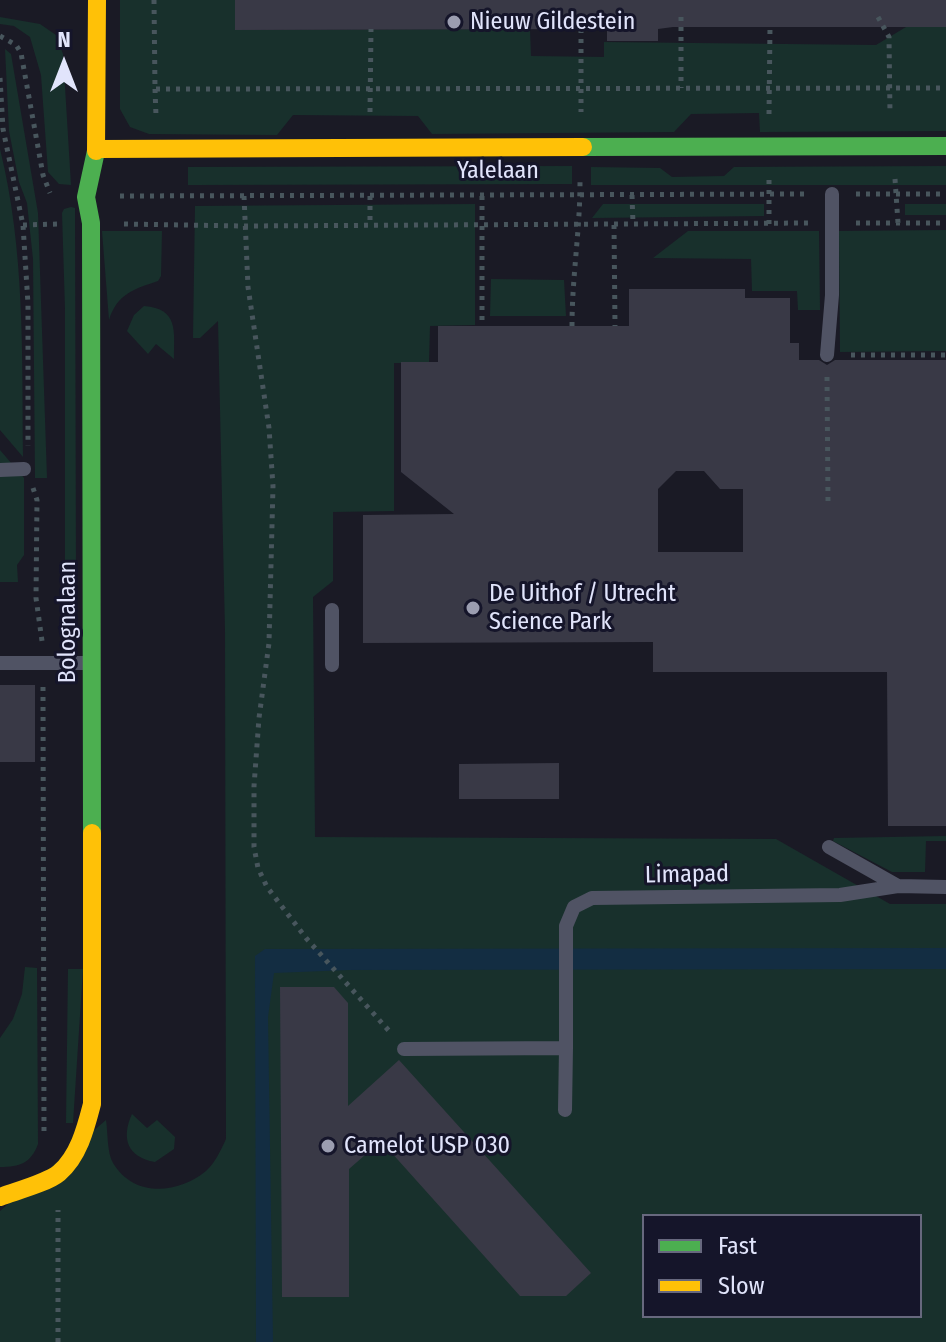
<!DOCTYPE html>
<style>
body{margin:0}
#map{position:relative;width:946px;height:1342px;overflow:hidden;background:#1a1a25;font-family:"Fira Sans Condensed",sans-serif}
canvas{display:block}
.legend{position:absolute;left:642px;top:1214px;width:280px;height:104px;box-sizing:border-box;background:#15152a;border:2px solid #67687e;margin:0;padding:10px 14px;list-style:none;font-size:24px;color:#e1e4fb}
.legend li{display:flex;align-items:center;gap:16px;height:40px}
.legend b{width:40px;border:2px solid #67687e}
.north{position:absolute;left:24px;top:24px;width:80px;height:80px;-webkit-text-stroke:6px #15152a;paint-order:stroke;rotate:0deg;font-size:22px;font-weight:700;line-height:32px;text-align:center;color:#e1e4fb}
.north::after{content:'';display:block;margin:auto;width:28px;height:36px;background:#e1e4fb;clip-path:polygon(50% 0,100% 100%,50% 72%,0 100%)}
</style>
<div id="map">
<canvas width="946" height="1342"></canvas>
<ul class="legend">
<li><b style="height:10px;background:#4caf50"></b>Fast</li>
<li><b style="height:10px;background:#ffc107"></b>Slow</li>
</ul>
<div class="north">N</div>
</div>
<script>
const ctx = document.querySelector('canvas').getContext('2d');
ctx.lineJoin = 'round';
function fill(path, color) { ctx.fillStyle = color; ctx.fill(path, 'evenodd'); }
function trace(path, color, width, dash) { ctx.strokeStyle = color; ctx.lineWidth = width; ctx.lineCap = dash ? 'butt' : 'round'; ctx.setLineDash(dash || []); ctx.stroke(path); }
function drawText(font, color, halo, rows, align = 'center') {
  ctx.font = font + ' "Fira Sans Condensed",sans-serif'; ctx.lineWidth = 6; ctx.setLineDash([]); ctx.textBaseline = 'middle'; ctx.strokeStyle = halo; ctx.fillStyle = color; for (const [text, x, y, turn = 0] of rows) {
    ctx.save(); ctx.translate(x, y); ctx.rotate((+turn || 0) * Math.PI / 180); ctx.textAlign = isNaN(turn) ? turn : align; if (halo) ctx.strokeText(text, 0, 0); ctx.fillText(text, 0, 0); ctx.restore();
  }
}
const green = new Path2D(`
 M120,0H235V30L530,29L531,56L604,57V42L876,45L906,27H946V131L760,132L759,113L691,114L674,132L432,134L418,116L293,115L277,135L149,134L130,127L120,109Z
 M0,17L40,24L56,35L63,54L71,185L59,184L48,172L41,75L30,37L14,26L0,24Z
 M5,49L11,54L38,213L47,478H35L33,259L27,203L19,182L9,131Z
 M0,149C25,250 22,354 23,457L0,430Z
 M572,166V184L188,185V167Z
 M946,166V185H591V167L660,168L672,177L724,176L734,167Z
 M475,204V325L430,326L429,363H394V511L333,512V581L313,597L315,837L776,839L890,904H946V1342H0V1211L106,1120C108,1133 107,1153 113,1163C134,1198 178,1194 206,1171C215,1163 221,1150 226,1139L225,630L218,321L200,338H193L195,206ZM644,1216H920V1316H644Z
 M603,204H764V216L592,218Z
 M905,204H946V215H905Z
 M71,207L75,208L76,584L65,583V309L62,213L64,209Z
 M946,230V351L840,352L839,231Z
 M102,231H162L161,276L158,281C134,289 117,294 109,320Z
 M688,231H819L820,310H798L797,291H752L751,259L653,258Z
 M491,279L564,280L566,316H490Z
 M144,306C179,309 174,331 174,359L156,344L148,354L127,331L134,315Z
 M0,450L24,478V555L17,565L18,582H0Z
 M946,836V841H926L925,872H892L833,841L834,838Z
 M25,967L37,968L38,1144C31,1163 20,1167 0,1167V1038L13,1019L22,994Z
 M68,969H83L73,1123H66Z
 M132,1114L147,1128L157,1120L175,1137L174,1149L155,1162C127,1157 121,1138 132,1114Z`);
const water = new Path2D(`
 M946,948V969L349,970L274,973L268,1017L273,1342H256L255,956L265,949Z`);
const building = new Path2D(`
 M235,0H946V27H673L658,29V41H607V29L235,30Z
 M629,289H745V298H790V343H799V360H819L827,365L835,360H946V826H888L887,672H653V642L363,643V515L454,514L401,472V362H438V326H629ZM676,471H704L720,489H743V552H658V489Z
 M0,685H35V762H0Z
 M559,763V799H459V764Z
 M280,987H334L348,1003V1106L399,1060L591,1273L566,1296H520L381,1141L349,1169V1297H282Z`);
const path = new Path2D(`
 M154,0L155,89L946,88
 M681,17V88
 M878,17L889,37L890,114
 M581,29V112
 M0,36L16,45L21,53L43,175L50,193
 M0,78L3,129L23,225L28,304V446
 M155,89L156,116
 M370,112L371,29
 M769,114L770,27
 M895,179L898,223
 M856,194H946
 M632,195L633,224
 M120,196L810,194
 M244,196L248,287L269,428L273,486L269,643L259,718L254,786V847L258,868L267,887L306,938L390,1032
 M370,196V223
 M482,196V326
 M856,223H946
 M124,224L244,226L810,223
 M769,224V180
 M23,225L58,224
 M614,225L615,326
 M572,326C572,277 580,231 580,182
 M851,355H946
 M827,377L828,502
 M33,488L37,500L36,598L42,641
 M43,687L44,1133
 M58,1342V1210`);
const lane = new Path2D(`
 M827,355L832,295V194
 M0,470L24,469
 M0,663H92
 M332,665V610
 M829,847L898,886
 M404,1049L566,1048V926L574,907L592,898L840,895L898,886L946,887
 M565,1110L566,1048`);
const fast = new Path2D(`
 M583,147L946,146
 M92,833L91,223L86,197L96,151`);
const slow = new Path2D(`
 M97,149L583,147
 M96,151L97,0
 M0,1197C16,1191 47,1183 59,1173C79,1156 86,1127 92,1104V833`);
const markers = [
 [454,22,8,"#9b9db0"],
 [473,608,8,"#9b9db0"],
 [328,1146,8,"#9b9db0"]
];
const poiNames = [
 ["Nieuw Gildestein",470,22],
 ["De Uithof / Utrecht",489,594],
 ["Science Park",489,622],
 ["Camelot USP 030",344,1146]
];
const streetNames = [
 ["Yalelaan",498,171],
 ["Bolognalaan",68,622,-90],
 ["Limapad",687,875,-1]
];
fill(green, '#18302c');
fill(water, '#132d42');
fill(building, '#393946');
trace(path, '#48565d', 5, [4, 6]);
trace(lane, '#505364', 14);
trace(fast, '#4caf50', 18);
trace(slow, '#ffc107', 18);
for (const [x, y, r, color] of markers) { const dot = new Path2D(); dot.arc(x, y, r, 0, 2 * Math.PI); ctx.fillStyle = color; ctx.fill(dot); trace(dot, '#15152a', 3); }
drawText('24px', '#e1e4fb', '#15152a', poiNames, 'left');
drawText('24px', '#e1e4fb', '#15152a', streetNames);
</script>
